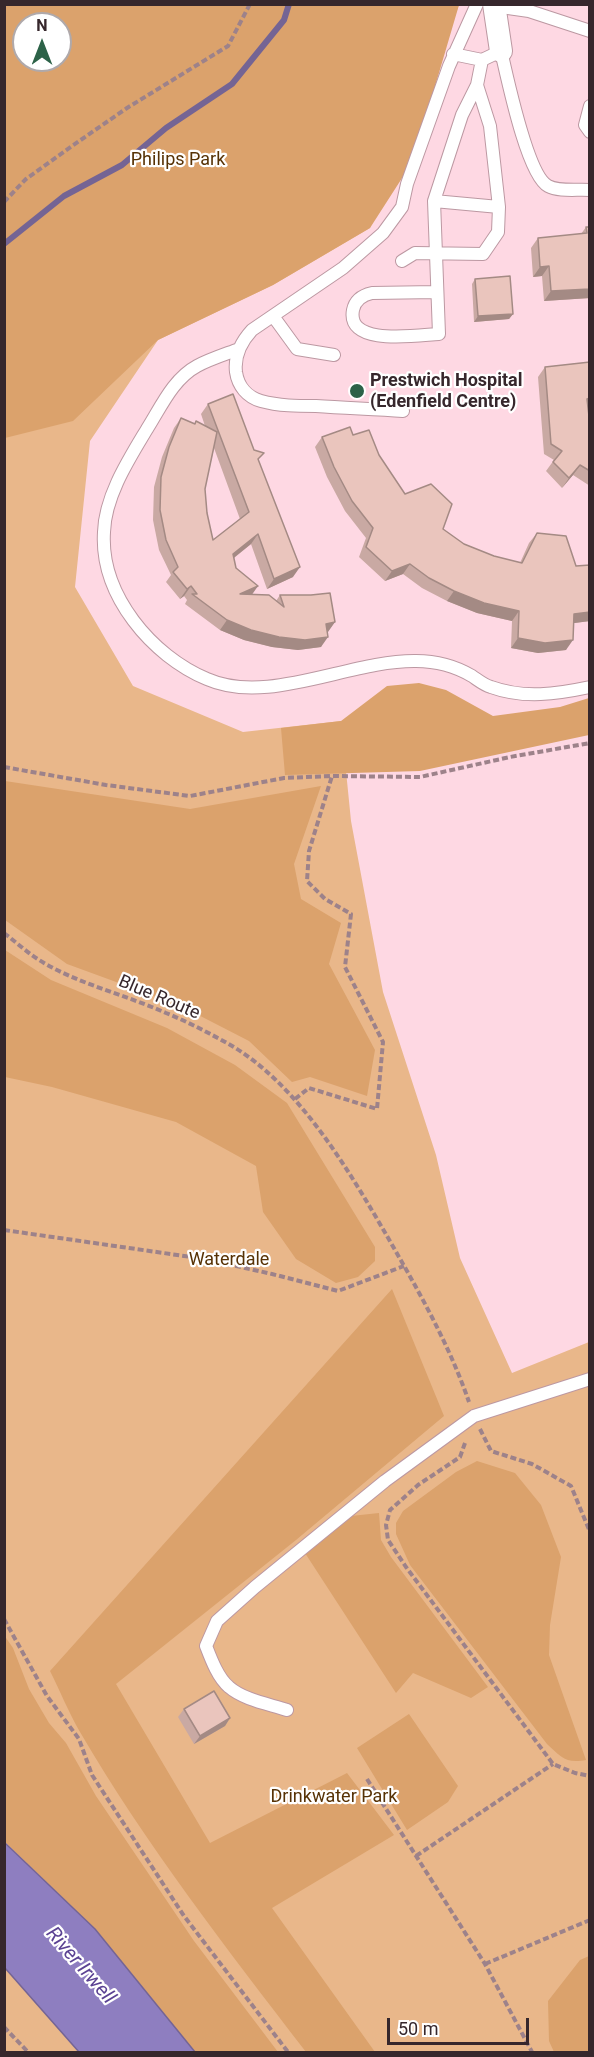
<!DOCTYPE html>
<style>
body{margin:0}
#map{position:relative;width:594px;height:2057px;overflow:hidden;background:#fed8e3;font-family:Roboto,sans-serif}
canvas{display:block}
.frame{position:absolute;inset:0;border:6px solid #36272c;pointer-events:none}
.north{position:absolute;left:12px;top:12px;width:60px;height:60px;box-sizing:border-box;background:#fff;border:2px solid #afa9ab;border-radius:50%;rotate:0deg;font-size:16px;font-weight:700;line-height:24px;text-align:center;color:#36272c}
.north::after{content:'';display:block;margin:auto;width:21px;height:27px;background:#2c6248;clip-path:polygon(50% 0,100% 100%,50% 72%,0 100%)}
.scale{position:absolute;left:387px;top:2018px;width:142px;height:27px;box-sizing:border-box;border:3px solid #36272c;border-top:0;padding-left:8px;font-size:18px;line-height:21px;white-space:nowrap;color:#36272c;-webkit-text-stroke:4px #fff;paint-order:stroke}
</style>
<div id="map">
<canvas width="594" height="2057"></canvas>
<div class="frame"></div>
<div class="north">N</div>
<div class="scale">50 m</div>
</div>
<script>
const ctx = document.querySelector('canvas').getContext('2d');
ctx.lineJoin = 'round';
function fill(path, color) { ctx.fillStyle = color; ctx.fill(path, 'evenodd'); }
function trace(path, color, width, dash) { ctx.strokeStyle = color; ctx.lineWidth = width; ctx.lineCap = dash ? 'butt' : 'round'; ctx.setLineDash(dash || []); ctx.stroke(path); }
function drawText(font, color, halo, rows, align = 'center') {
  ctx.font = font + ' Roboto,sans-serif'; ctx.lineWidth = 4.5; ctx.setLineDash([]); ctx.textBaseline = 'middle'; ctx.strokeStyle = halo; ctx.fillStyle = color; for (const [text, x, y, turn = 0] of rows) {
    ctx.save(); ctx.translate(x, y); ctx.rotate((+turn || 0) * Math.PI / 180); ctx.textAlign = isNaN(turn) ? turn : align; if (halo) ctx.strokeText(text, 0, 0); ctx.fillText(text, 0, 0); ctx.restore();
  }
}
const green = new Path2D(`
 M4,5H459L370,228L273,285L158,340L90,441L75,587L133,686L243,732L341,721L351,821L383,992L436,1155L460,1258L512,1373L589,1342V2052H195L95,1929L5,1842ZM24,24H60V60H24Z
 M5,1968L79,2052H5Z`);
const forest = new Path2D(`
 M4,5H459L413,161L370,228L273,285L158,340L73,421L5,438ZM24,24H60V60H24Z
 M419,683L446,690L493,716L560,707L589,698V735L420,771L285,775L281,728L341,721L387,686Z
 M5,781L190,809L321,786L294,864L301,899L341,923L329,964L375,1050L367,1096L310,1077L292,1082L249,1041L179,1005L67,964L5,920Z
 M5,950L51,980L167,1028L235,1065L287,1103L375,1247V1261L358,1277L336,1283L296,1259L263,1212L256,1166L176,1122L52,1087L5,1077Z
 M392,1289L444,1416L296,1540L116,1684L210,1843L347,1773L394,1835L272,1908L375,2052H306C227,1949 146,1845 80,1732C69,1713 60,1691 50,1671Z
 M477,1461L515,1473L541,1505L561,1557L550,1625L549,1655L586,1760C566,1764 561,1757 547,1744L410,1565L396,1534V1523L403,1511L456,1472Z
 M379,1513L381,1540L391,1557L488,1687L471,1698L413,1673L396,1693L305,1553L351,1516Z
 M4,1635L13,1648L29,1689L49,1723L66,1743L96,1796L194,1941L278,2052H195L95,1929L5,1842Z
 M409,1714L458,1786L448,1802L407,1830L357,1748Z
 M589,1956V2052H554L549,2041L548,2001L580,1960Z`);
const water = new Path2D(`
 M4,1842L95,1929L195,2052H79L5,1968Z`);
const stream = new Path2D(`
 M4,244L64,196L122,165L166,128L232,84L284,20L289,4`);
const path = new Path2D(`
 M4,202L26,179L72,146L127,108L228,46L250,4
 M4,767L106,785L190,796L284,778L332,776L420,777L510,757L590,743
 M4,933C17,943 30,955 44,963C82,985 126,995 166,1013C186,1021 207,1032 227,1043C297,1082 348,1169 387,1236C418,1290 449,1344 469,1402
 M295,1099L309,1088L377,1109L383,1042L345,967L351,914L325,899L307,881L309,851L332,776
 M4,1230L205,1259L272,1274L338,1291L404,1266
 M480,1429L491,1451L532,1464L571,1486L590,1532
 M465,1443L460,1457L418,1485L390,1510L386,1525L388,1540L406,1567L553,1764L575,1773L590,1776
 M4,1619L47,1696L79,1739L92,1775L184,1916L288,2052
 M367,1779L485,1964L532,2052
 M416,1856L553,1764
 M485,1964L590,1920
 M4,2027L28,2052`);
const lane = new Path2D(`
 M494,6L529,11L590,31
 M453,54L482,60
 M590,106L585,125L590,132
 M434,201L499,207L490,126L477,85
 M402,261L415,253L483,254L498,232L499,207
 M436,292L372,293C363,295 355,300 353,310C346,347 418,335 439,334L434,201L462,115L477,85L482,60L501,51C507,76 527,175 548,186C559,192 577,189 590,190
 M273,316L297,349L334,355
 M239,349C226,354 210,359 197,366C173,379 161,407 147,429C129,459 105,496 104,532C100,595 152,656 207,679C268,706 350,660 416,661C436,661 455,666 472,676C478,680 484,685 491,687C524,699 557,694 590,687
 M403,411C374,409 345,408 316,406C298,406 279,406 261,401C247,397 238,386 236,372C234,355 241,342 252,330L343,268L383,233L402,207L407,184L449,66L477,4
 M287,1710C269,1704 244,1700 229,1687C218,1678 211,1659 206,1646L217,1621L255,1587L385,1481L474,1416L590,1379`);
const street = new Path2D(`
 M494,4L501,51`);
const wall = new Path2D(`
 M586,227L590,298L544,301L542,276L533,277L531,248L538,238L581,234Z
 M475,279L513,314L509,319L474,322L472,284Z
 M545,367L590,408H588L590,425V486L573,475L562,488L546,471L554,460L544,454L538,377Z
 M208,404L254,450L259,461L293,577L267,589L251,544L234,558L236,568L252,595L276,601L280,595L335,622L327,632L321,647L298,650L272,647L244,640L220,630L185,604L187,600L184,596L180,599L166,582L171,575L159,550L153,520L154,487L162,457L174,428L181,418L194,424L205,426L201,414ZM214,448L240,519L213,540L207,513L205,489Z
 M353,435L379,455L405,494L443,529L464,544L494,556L520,563L529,543L537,533L576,566L590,565V621L574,623L566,650L538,653L511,648L512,621L477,613L447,601L422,588L403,574L385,581L359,557L366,538L345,511L327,477L315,447L322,437Z
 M184,1709L230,1718L225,1726L194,1744L178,1717Z`);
const shadedWall = new Path2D(`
 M549,266L542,276L533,277L540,267Z
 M590,289V298L544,301L551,291Z
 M513,314L509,319L474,322L478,316Z
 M590,398V408L580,409L587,399Z
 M580,465L573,475L562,488L569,478Z
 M258,534L251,544L226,564L233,554Z
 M410,564L403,574L385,581L392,571Z
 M300,567L293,577L267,589L274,579Z
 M191,586L184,596L180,599L187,589Z
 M258,586L251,596L240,594Z
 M454,591L519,611L512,621L477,613L447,601Z
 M590,612V621L567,624L574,614Z
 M227,620L328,637L321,647L298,650L272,647L244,640L220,630Z
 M335,622L328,632L319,634L326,624Z
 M518,638L573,640L566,650L538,653L511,648Z
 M230,1718L225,1726L194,1744L200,1736Z`);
const building = new Path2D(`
 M586,227H590V289L551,291L549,266L540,267L538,238L587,233Z
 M510,276L513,314L478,316L475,279Z
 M590,362V398L587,399L590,425V471L580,465L569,478L553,462L562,451L551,444L545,367Z
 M233,394L254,450L264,453L258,459L300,567L274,579L258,534L233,554L236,568L258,586L240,594L269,595L284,607L280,595H311L330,593L335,622L326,624L328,637L305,640L279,637L251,630L227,620L192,594H197L191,586L187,589L173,572L178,567L166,540L160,510L161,477L169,447L181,418L195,424L196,421L217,432L205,489L207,513L213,540L249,512L208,404Z
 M350,427L353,435L369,430L379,455L405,494L431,484L452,504L443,529L464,544L494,556L522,563L537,533L566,536L576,566L590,565V612L574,614L573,640L545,643L518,638L519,611L484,603L454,591L429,578L410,564L392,571L366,547L373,528L352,501L334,467L322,437Z
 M214,1691L230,1718L200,1736L184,1709Z`);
const markers = [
 [357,391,8,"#2c6248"]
];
const parkNames = [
 ["Philips Park",178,160],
 ["Waterdale",229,1260],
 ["Drinkwater Park",334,1797]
];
const poiNames = [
 ["Prestwich Hospital",370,381],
 ["(Edenfield Centre)",370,402]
];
const streetNames = [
 ["Blue Route",159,998,23]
];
const waterNames = [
 ["River Irwell",80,1966,49]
];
fill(green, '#e9b78a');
fill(forest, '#dba26c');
fill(water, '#8e7ec0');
trace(water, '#746494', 1.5);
trace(stream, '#746494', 6);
trace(lane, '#bc98a2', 14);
trace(street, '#bc98a2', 24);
trace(path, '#9d828a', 4, [6, 3]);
trace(lane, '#fff', 12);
trace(street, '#fff', 22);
fill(wall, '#c9a9a3');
fill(shadedWall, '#a48a84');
fill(building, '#eac5bd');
trace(building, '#a48a84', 1.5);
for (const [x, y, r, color] of markers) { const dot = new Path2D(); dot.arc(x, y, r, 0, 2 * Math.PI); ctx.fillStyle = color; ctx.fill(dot); trace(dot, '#fff', 2); }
drawText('18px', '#573205', '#fff', parkNames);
drawText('bold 18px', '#36272c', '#fff', poiNames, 'left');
drawText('18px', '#36272c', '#fff', streetNames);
drawText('italic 20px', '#5b4293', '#fff', waterNames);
</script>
